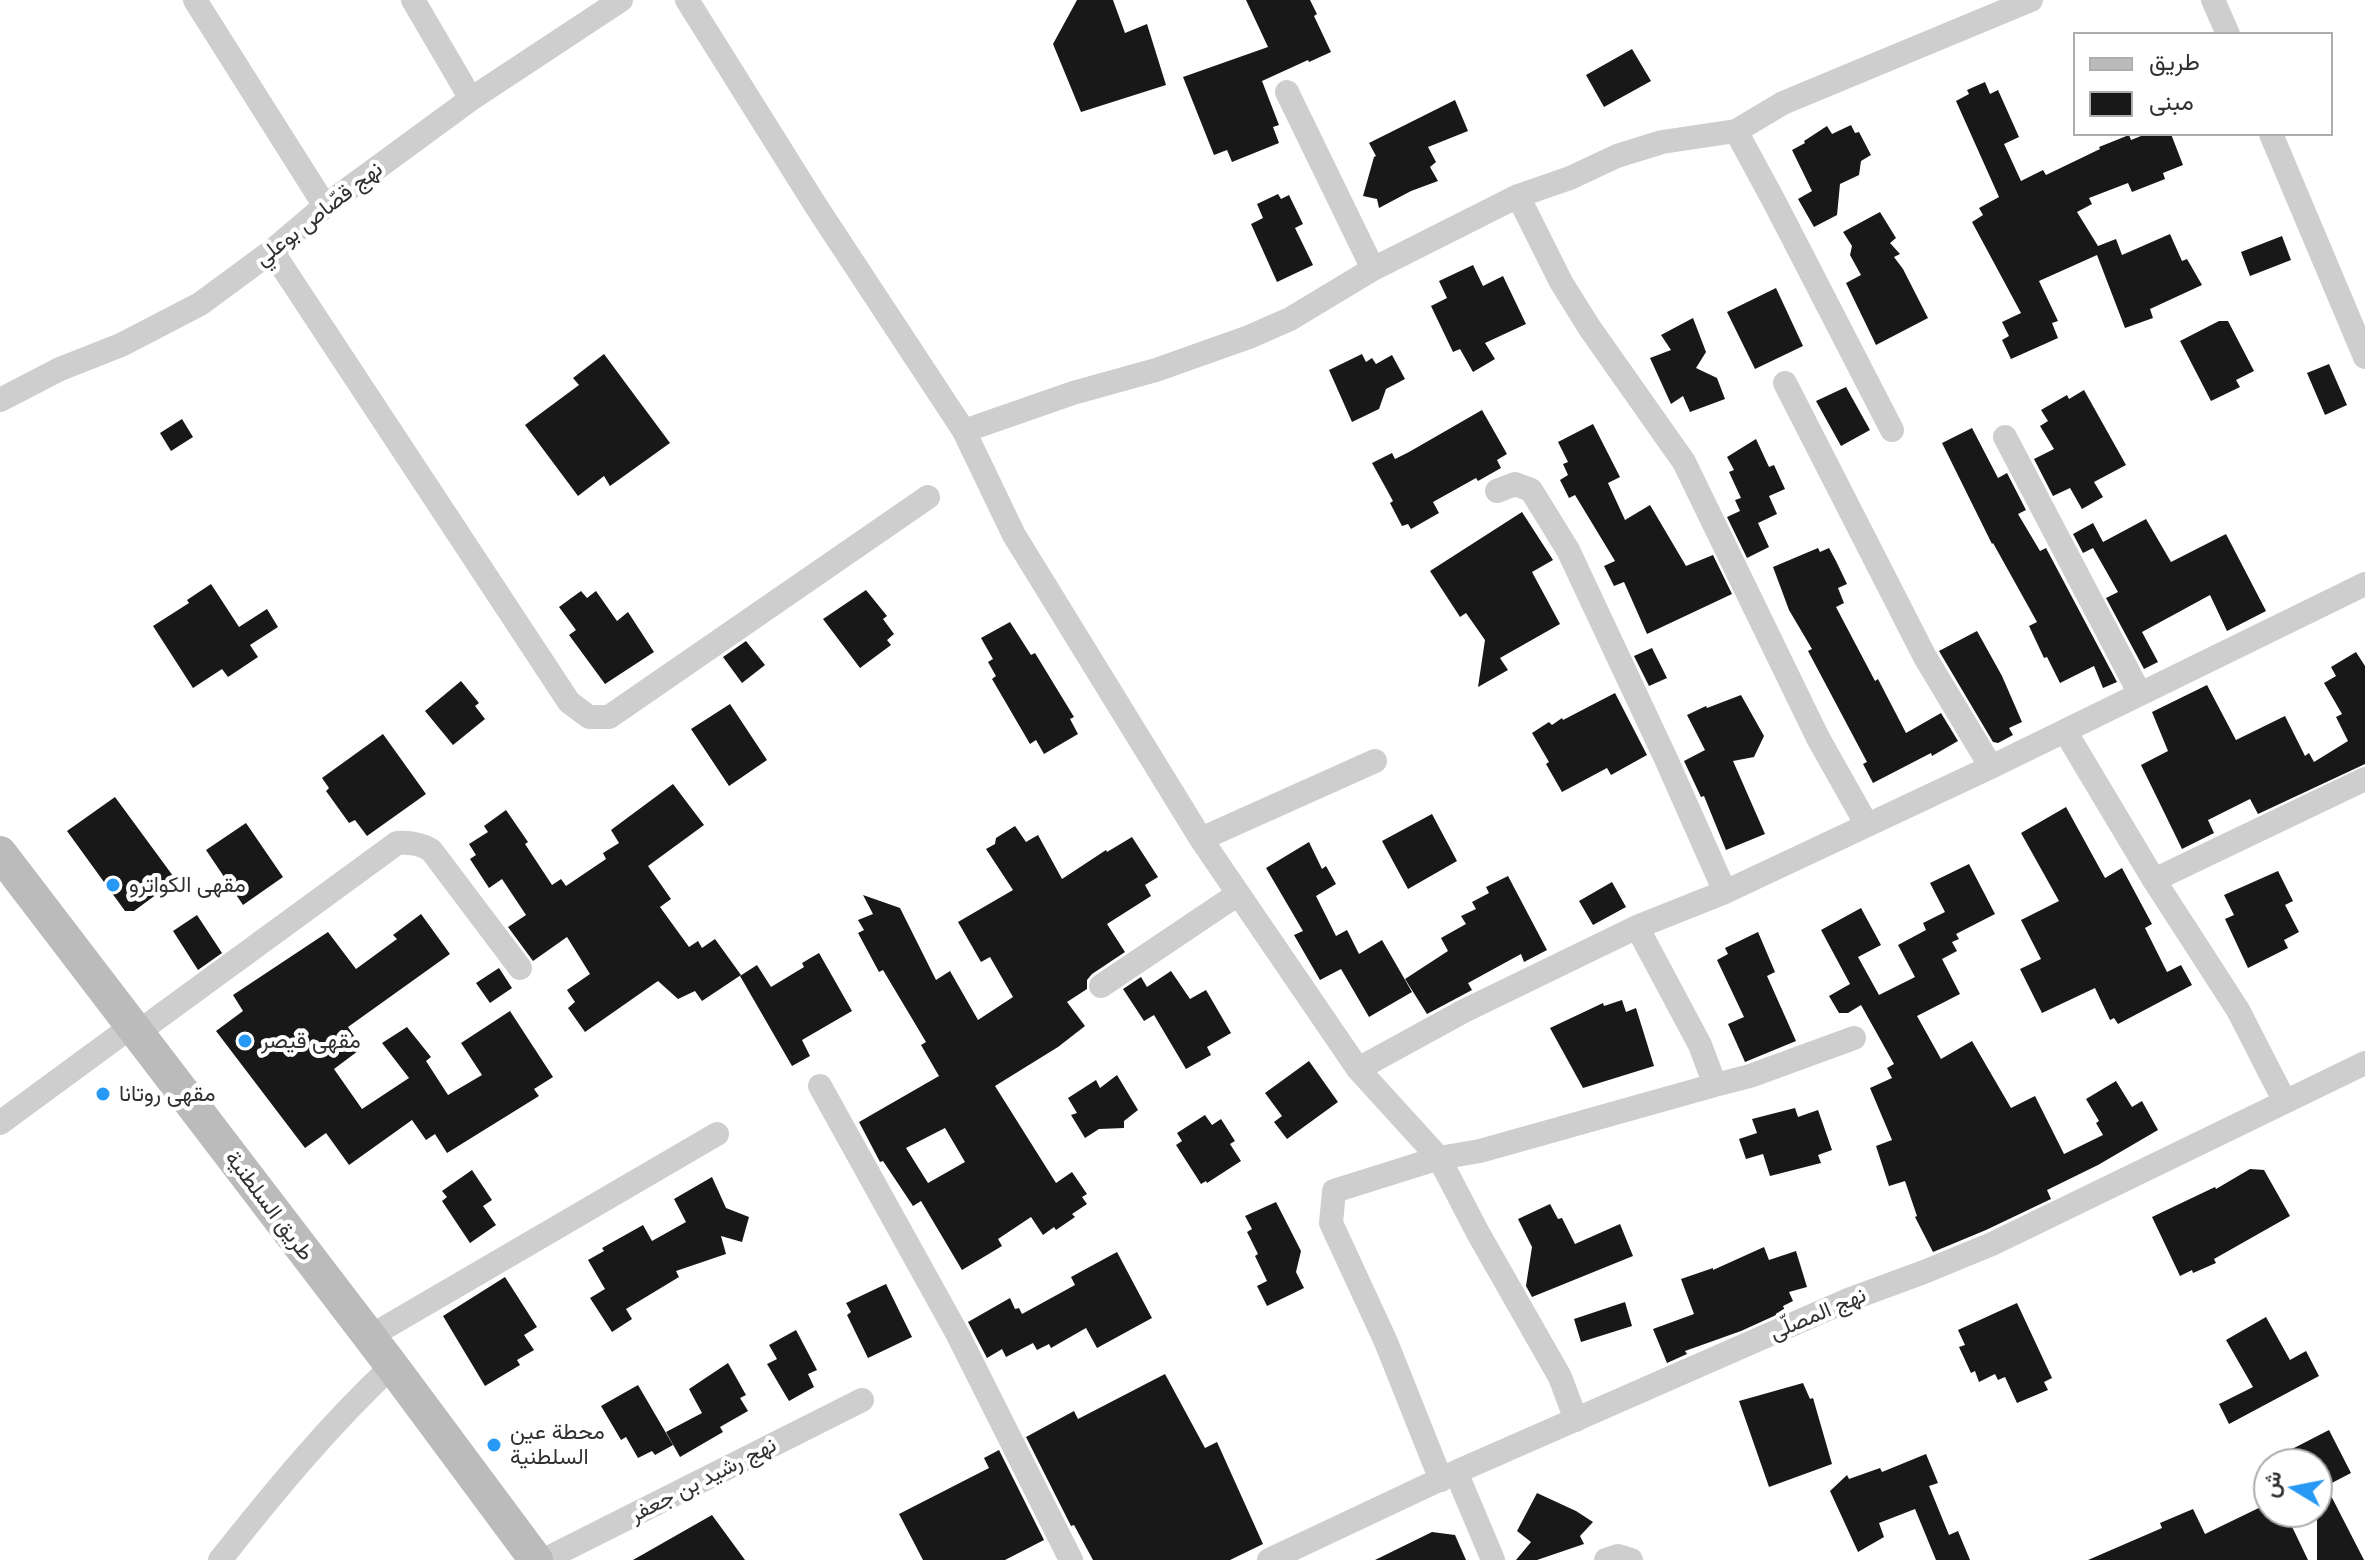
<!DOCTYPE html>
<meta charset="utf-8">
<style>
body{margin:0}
#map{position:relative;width:2365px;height:1560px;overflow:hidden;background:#fff;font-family:Raleway,Vazirmatn,sans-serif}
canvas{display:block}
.legend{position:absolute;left:2073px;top:32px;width:260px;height:104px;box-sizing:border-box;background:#fff;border:2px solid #adadad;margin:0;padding:10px 14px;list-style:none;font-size:24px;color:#313131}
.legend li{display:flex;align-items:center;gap:16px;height:40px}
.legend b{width:40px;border:2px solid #adadad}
.north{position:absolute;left:2253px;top:1448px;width:80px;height:80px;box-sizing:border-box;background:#fff;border:2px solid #adadad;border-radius:50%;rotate:280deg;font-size:22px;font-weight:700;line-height:32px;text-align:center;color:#313131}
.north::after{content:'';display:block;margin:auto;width:28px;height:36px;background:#2799f5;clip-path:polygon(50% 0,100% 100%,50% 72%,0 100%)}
</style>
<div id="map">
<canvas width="2365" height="1560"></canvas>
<ul class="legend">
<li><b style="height:10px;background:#bbb"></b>طريق</li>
<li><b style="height:22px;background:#181818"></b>مبنى</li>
</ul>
<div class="north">ش</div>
</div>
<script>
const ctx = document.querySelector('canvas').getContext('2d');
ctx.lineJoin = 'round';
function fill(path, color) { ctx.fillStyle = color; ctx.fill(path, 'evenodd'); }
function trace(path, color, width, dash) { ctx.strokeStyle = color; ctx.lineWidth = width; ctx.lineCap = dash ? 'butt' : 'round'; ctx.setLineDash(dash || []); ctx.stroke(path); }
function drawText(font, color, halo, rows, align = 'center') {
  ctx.font = font + ' Raleway,Vazirmatn,sans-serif'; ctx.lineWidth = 8; ctx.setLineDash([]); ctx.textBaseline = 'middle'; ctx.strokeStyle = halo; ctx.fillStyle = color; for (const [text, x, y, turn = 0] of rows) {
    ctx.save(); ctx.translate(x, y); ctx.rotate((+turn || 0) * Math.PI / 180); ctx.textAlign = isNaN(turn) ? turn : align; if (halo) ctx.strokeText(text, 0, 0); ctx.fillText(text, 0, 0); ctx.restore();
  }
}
const building = new Path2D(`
 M1077,0H1113L1125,33L1147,24L1166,85L1081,112L1053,44Z
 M1246,0H1310L1317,14L1314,16L1331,52L1309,62L1308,60L1262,81L1279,125L1273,127L1279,143L1232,162L1227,150L1214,155L1183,77L1268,47Z
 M1632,49L1651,81L1604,107L1586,75Z
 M1985,82L1990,94L1998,90L2019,137L2004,144L2021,181L2043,170L2046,175L2100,149L2099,147L2129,135L2131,140L2146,134H2171L2183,165L2163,173L2165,179L2132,192L2128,183L2089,198L2092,204L2077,212L2098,246L2116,239L2122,255L2170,234L2182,261L2187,259L2202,285L2150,309L2153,318L2125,328L2097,255L2039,281L2058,321L2052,323L2058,338L2011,359L2002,340L2009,336L2002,322L2021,313L1972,222L1983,215L1979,208L1999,197L1956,101L1969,94L1967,90Z
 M1455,100L1468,131L1428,147L1436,162L1430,167L1438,181L1411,191L1379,208L1377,199L1363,196L1374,157L1376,156L1369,143Z
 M1851,125L1855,133L1859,132L1871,155L1861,161L1859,175L1840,184L1837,215L1814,227L1798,199L1812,191L1792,150L1805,143L1804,141L1827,126L1832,134Z
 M1278,194L1281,199L1289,195L1303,224L1295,228L1313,265L1277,282L1251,224L1263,218L1257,204Z
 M1880,212L1896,238L1890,243L1900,254L1894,257L1903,269L1928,318L1876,345L1846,283L1861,275L1850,255L1852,246L1843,232Z
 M2282,236L2291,260L2250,276L2241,252Z
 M1473,265L1483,286L1503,276L1526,324L1485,343L1495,359L1473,372L1460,349L1453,352L1431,306L1447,298L1439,281Z
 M1776,288L1803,346L1755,369L1727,312Z
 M1693,318L1706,352L1696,368L1717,378L1725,399L1690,412L1683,396L1671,404L1650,358L1671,350L1661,335Z
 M2219,321H2228L2254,371L2236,380L2240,387L2211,401L2180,341Z
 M604,354L670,443L610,486L604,476L578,496L525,425L579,385L573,378Z
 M1362,354L1366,362L1372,358L1376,364L1392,355L1405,379L1386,389L1379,409L1352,422L1329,370Z
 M2329,364L2347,405L2325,415L2307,373Z
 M1846,387L1870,430L1841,446L1816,401Z
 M2084,390L2126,465L2094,482L2103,497L2082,509L2070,488L2053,496L2034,459L2054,449L2040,426L2048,421L2041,410L2067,395L2069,399Z
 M1482,410L1507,454L1497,460L1501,468L1478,481L1476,478L1433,502L1439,513L1411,529L1408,524L1402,526L1390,503L1393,501L1372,463L1392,453L1395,459L1409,452Z
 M182,419L193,437L171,451L160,433Z
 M1593,424L1620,477L1608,483L1625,520L1650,505L1686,566L1713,555L1732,594L1647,634L1624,582L1614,586L1604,566L1615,561L1575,495L1569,498L1560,480L1568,475L1563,464L1568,462L1558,442Z
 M1972,428L1998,478L2007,473L2026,510L2018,514L2040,551L2046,548L2117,682L2103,688L2094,666L2060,683L2047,657L2044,658L2029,626L2037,622L1993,543L1992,544L1942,443Z
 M1756,439L1769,467L1774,465L1785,489L1769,496L1777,514L1758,523L1769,547L1747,558L1727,517L1740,511L1735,500L1741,498L1729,472L1734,470L1727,457Z
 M1522,512L1553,560L1532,572L1560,624L1500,658L1508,670L1478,687L1485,640L1466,613L1460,617L1430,571Z
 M2146,519L2171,562L2226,534L2266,611L2227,631L2210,595L2142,632L2158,662L2144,669L2106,598L2118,592L2093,548L2083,553L2073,534L2093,523L2103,542Z
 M1818,548L1820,552L1829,548L1836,561L1847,584L1838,588L1844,603L1836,607L1875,681L1878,679L1906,733L1941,713L1958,741L1932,756L1931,753L1873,783L1863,764L1867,762L1808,651L1812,649L1789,610L1773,567Z
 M211,584L239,627L267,609L278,627L250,645L258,657L228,677L222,669L193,688L153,626L189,603L187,600Z
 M866,590L887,616L883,619L894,634L887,640L891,645L860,668L823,619Z
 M581,591L587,598L596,591L617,621L628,612L654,652L605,684L569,635L576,630L559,607Z
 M1010,622L1031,655L1035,653L1074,717L1070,719L1078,734L1044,754L1036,740L1030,744L992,679L996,676L988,662L993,659L981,638Z
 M1977,631L2002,676L2022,722L2009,728L2013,735L1998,743L1993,742L1939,651Z
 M746,641L765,665L742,683L723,657Z
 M1652,648L1667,678L1649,686L1634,656Z
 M2356,652L2365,666V764L2258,814L2250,799L2208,820L2214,833L2182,849L2141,765L2168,751L2152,712L2207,685L2236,740L2285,716L2305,756L2309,753L2314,762L2348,741L2336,717L2342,714L2324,683L2336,676L2331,667Z
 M461,681L479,703L475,706L485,719L453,745L425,711Z
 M1615,693L1647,755L1611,775L1607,768L1562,792L1546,764L1549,762L1532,733L1549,722L1552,725L1562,718L1563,720Z
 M1741,695L1764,736L1754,757L1733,761L1765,834L1726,850L1704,796L1701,797L1684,761L1705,750L1687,715L1706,706L1707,708Z
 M730,704L767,760L729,786L691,729Z
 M383,734L426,794L367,836L355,820L349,823L326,791L329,788L322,778Z
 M673,784L704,825L648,866L671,899L660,907L689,947L698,941L702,948L715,939L741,975L702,1001L695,991L678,999L658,981L585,1032L568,1008L575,1002L567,990L590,974L567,937L533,961L508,927L526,915L502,879L489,888L470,859L476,855L469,844L488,832L484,826L506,810L528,842L525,844L552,885L561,879L566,886L606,859L603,853L619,843L611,830Z
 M115,797L176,880L134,911H125L67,831Z
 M2066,807L2105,878L2122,868L2152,924L2145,928L2167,972L2181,965L2192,985L2118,1024L2114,1018L2110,1020L2095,988L2042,1013L2020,969L2041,959L2021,920L2059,901L2021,833Z
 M1432,814L1457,861L1408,889L1382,841Z
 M246,823L283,877L243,905L206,850Z
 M1015,826L1026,842L1038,835L1062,879L1106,850L1107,852L1132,837L1158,877L1145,885L1151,896L1107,924L1125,952L1092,974L1087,980V989L1067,1002L1085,1026L1058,1047L995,1086L1056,1183L1072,1172L1087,1194L1082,1197L1087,1204L1072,1214L1075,1217L1056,1230L1054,1227L1043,1235L1031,1217L998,1239L1002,1246L962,1270L921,1201L913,1206L883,1161L880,1162L859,1122L939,1076L921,1045L926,1042L883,970L879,972L858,933L864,930L858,920L873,914L863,895L900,908L936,980L950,971L978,1020L1013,997L990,957L981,962L958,922L1013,890L986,849L995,844L996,838ZM945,1128L965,1162L928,1183L906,1148Z
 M1309,842L1322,869L1326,866L1336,884L1316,896L1336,936L1347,930L1359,954L1382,940L1412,992L1369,1017L1341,969L1320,980L1294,935L1303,931L1266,868Z
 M1969,864L1995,914L1956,934L1959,939L1952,942L1957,951L1942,959L1960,994L1917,1016L1941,1059L1972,1041L2011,1108L2035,1096L2064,1154L2103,1135L2096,1123L2099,1121L2086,1099L2116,1081L2132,1107L2142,1101L2158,1130L2098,1165L2047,1190L2051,1199L1986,1230L1933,1252L1915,1217L1917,1216L1905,1181L1889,1186L1876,1146L1892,1140L1870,1088L1892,1078L1887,1068L1894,1064L1861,1005L1848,1013H1839L1829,996L1850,984L1821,930L1861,908L1881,945L1858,957L1879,995L1915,977L1898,945L1926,930L1923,923L1945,912L1930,883Z
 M2278,871L2293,901L2285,905L2299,932L2284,940L2288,948L2248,968L2225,919L2234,915L2224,895Z
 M1508,876L1547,950L1524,962L1521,954L1468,983L1472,990L1427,1014L1405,979L1448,951L1441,938L1466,924L1461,916L1476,909L1472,902L1489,893L1486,887Z
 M1612,882L1626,907L1593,925L1579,901Z
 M421,914L450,954L348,1027L362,1048L334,1069L362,1109L409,1078L382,1043L407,1027L431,1057L426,1061L448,1095L482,1075L461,1043L510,1011L553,1077L534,1089L539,1096L447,1153L435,1134L426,1140L412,1120L349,1165L326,1133L305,1148L216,1031L243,1011L233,995L328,932L356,969L397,939L393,935Z
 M197,915L222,953L198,970L173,931Z
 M1758,932L1775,972L1767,976L1796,1041L1745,1062L1728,1024L1744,1017L1717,960L1728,954L1725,948Z
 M819,953L852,1011L802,1040L810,1056L792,1066L740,976L757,965L771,987L804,967L802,963Z
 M499,968L512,988L490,1003L476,983Z
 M1171,971L1190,999L1206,990L1231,1033L1207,1047L1211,1055L1186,1069L1154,1015L1144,1021L1123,989L1141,977L1147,987Z
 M1622,1000L1626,1012L1636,1008L1654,1066L1583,1088L1550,1028L1603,1003L1604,1006Z
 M1309,1061L1338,1102L1287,1139L1274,1122L1282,1116L1265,1093Z
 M1117,1075L1138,1110L1124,1121V1128L1099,1129L1085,1138L1071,1115L1077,1113L1068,1098L1096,1080L1100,1088Z
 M1795,1108L1798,1117L1818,1110L1832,1150L1818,1155L1821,1163L1770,1176L1763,1154L1746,1159L1739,1139L1757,1133L1752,1119Z
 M1205,1115L1212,1125L1221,1119L1235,1141L1230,1144L1241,1161L1207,1183L1206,1181L1201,1184L1176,1145L1182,1141L1177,1133Z
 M2250,1169L2264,1170L2290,1216L2214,1259L2216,1263L2193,1273L2192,1270L2180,1276L2152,1217L2215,1187L2216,1189Z
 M472,1170L492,1200L483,1206L496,1225L470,1243L442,1201L447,1197L442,1191Z
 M712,1177L726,1208L749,1217L742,1242L721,1236L726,1254L676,1271L679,1277L626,1309L632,1319L612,1332L590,1298L605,1289L588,1260L604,1251L602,1248L643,1225L652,1241L686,1222L674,1199Z
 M1276,1202L1301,1251L1296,1272L1304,1288L1267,1306L1257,1286L1267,1281L1255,1256L1258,1254L1247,1232L1252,1229L1245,1216Z
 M1550,1204L1558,1219L1562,1218L1575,1244L1620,1224L1633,1256L1532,1297L1526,1286L1532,1247L1518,1219Z
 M1764,1247L1769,1260L1796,1251L1807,1287L1789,1292L1793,1301L1783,1306L1785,1311L1741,1331L1685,1351L1687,1354L1667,1363L1653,1329L1694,1314L1681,1279L1713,1268V1270Z
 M1117,1252L1152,1318L1097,1348L1086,1328L1051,1348L1049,1344L1037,1350L1033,1343L1006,1357L1002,1349L987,1358L968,1322L1010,1298L1015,1309L1019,1308L1022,1314L1075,1285L1071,1277Z
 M505,1277L537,1327L524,1335L534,1350L517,1360L520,1365L485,1386L443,1316Z
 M886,1284L912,1337L868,1358L847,1315L851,1312L846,1303Z
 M1625,1302L1632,1326L1581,1342L1574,1319Z
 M2017,1303L2052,1378L2044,1382L2048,1390L2017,1403L2005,1377L1998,1380L1995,1374L1979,1382L1975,1371L1971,1373L1959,1347L1965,1345L1958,1330Z
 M2266,1317L2290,1360L2306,1351L2319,1376L2229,1424L2219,1404L2253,1387L2226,1340Z
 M796,1330L817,1370L808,1374L814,1387L789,1401L767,1364L777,1359L769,1345Z
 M728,1363L746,1395L740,1398L748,1411L720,1427L723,1432L680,1457L666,1432L702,1413L689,1389Z
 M1165,1374L1205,1448L1217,1442L1263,1544L1230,1560H1093L1074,1525L1071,1526L1026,1437L1074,1411L1078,1419Z
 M1803,1383L1810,1399L1813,1398L1832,1464L1769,1487L1739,1401Z
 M638,1385L673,1445L655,1455L652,1451L638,1458L626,1437L621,1440L601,1406Z
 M2329,1430L2351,1473L2326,1486L2364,1560H2317V1464H2263Z
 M999,1450L1044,1540L1005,1560H923L899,1514L989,1468L984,1458Z
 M1926,1454L1938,1483L1929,1486L1949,1535L1958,1531L1970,1560H1936L1915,1509L1879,1523L1884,1537L1858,1552L1830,1491L1847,1475L1849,1479L1880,1468L1882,1472Z
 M1537,1493L1576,1511L1593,1522L1580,1536L1584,1544L1537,1560H1516L1531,1542L1517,1531Z
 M2269,1503V1512H2285L2308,1560H2088L2162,1528L2160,1523L2193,1509L2205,1534Z
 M712,1515L745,1560H633Z
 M1432,1532L1455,1535L1466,1560H1375Z`);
const street = new Path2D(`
 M195,0L325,206
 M413,0L471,99
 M687,0L816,206L964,431L1014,535L1201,839L1358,1069L1439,1158L1478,1233L1560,1377L1576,1420
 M2213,0L2228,34
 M1287,92L1373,269
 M1736,131L1783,103L2031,0
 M2271,134L2365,357
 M1518,196L1570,178L1617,156L1662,142L1736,131L1775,203L1892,430
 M272,251L569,702L589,717H609L928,497
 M1785,383L1925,657L1991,767
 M0,400L60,369L121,345L200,304L272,251L325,206L471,99L621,0
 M964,431L1073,393L1156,370L1249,337L1290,319L1373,269L1518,196L1561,282L1589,327L1684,462L1818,738L1867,825
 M2005,437L2140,694
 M1497,491L1515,484L1531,490L1568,550L1666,759L1725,892
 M2065,731L2154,880L2238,1010L2284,1100
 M1201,839L1375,761
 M2154,880L2365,779
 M1101,986L1238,894
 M137,1033L397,843C411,842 420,844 431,850L520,968
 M1358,1069L1464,1011L1637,927
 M1715,1085L1750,1076L1854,1038
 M820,1086L958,1335L1071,1560
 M0,1123L132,1026
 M369,1337L717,1134
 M1456,1472L1493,1560
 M1441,1480L1386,1342L1331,1223L1334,1191L1439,1158L1480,1151L1715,1085L1700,1045L1637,927L1725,892L1991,767L2365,584
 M220,1560C274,1492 328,1426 392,1366
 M544,1560L862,1400
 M1269,1560L1456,1472L1848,1300L1924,1272L1992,1244L2365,1063
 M1606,1560L1618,1556L1631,1560`);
const secondary = new Path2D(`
 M0,853L392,1366L536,1560`);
const markers = [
 [113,885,8,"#2799f5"],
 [245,1041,8,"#2799f5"],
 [103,1094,8,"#2799f5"],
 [494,1445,8,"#2799f5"]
];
const streetNames = [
 ["نهج قصّاص بوعلي",319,214,-38],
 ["طريق السلطنية",269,1206,53],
 ["نهج المصلّى",1818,1314,-23],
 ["نهج رشيد بن جعفر",703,1480,-27]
];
const poiNames = [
 ["مقهى الكواترو",129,885],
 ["مقهى قيصر",261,1041],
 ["مقهى روتانا",119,1094],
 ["محطة عين",510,1432],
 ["السلطنية",510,1457]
];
fill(building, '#181818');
trace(street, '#cecece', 24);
trace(secondary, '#bbb', 34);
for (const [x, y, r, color] of markers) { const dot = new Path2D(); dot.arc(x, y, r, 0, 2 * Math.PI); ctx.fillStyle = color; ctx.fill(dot); trace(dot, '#fff', 3); }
drawText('22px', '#313131', '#fff', streetNames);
drawText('22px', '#313131', '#fff', poiNames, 'left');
</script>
